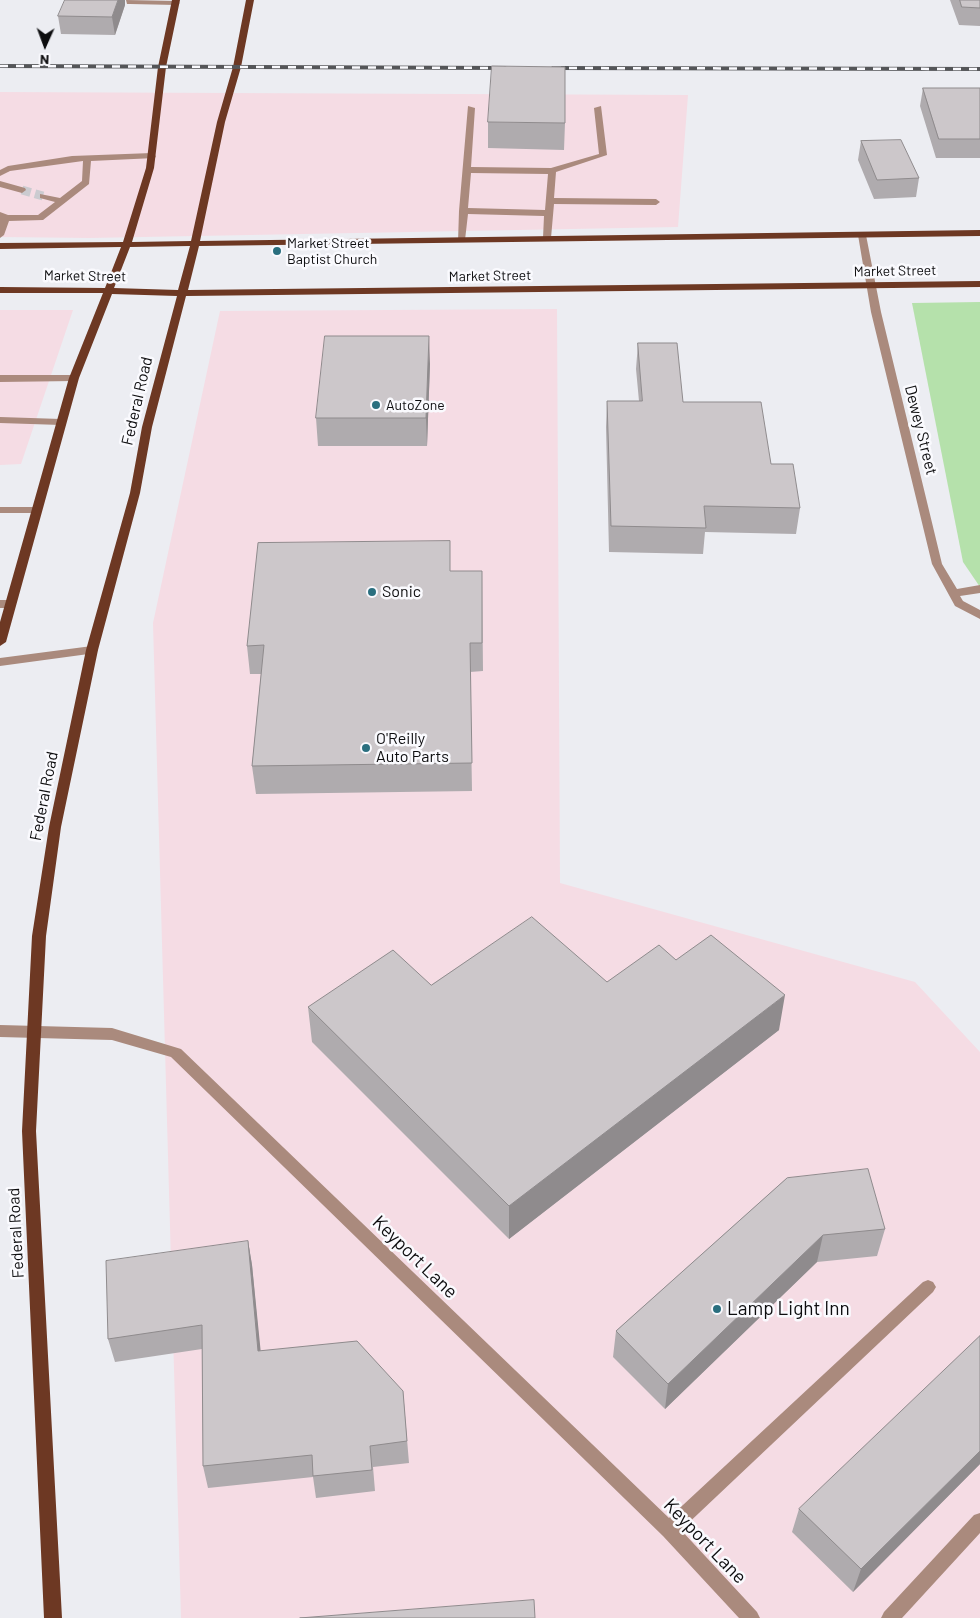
<!DOCTYPE html>
<style>
body{margin:0}
#map{position:relative;width:980px;height:1618px;overflow:hidden;background:#ecedf2;font-family:Barlow,sans-serif}
canvas{display:block}
.north{position:absolute;left:20px;top:20px;width:50px;height:50px;-webkit-text-stroke:4px #fafafe;paint-order:stroke;rotate:182deg;font-size:14px;font-weight:700;line-height:20px;text-align:center;color:#0d0d0f}
.north::after{content:'';display:block;margin:auto;width:18px;height:22px;background:#0d0d0f;clip-path:polygon(50% 0,100% 100%,50% 72%,0 100%)}
</style>
<div id="map">
<canvas width="980" height="1618"></canvas>
<div class="north">N</div>
</div>
<script>
const ctx = document.querySelector('canvas').getContext('2d');
ctx.lineJoin = 'round';
function fill(path, color) { ctx.fillStyle = color; ctx.fill(path, 'evenodd'); }
function trace(path, color, width, dash) { ctx.strokeStyle = color; ctx.lineWidth = width; ctx.lineCap = dash ? 'butt' : 'round'; ctx.setLineDash(dash || []); ctx.stroke(path); }
function drawText(font, color, halo, rows, align = 'center') {
  ctx.font = font + ' Barlow,sans-serif'; ctx.lineWidth = 5; ctx.setLineDash([]); ctx.textBaseline = 'middle'; ctx.strokeStyle = halo; ctx.fillStyle = color; for (const [text, x, y, turn = 0] of rows) {
    ctx.save(); ctx.translate(x, y); ctx.rotate((+turn || 0) * Math.PI / 180); ctx.textAlign = isNaN(turn) ? turn : align; if (halo) ctx.strokeText(text, 0, 0); ctx.fillText(text, 0, 0); ctx.restore();
  }
}
const commercial = new Path2D(`
 M0,92L688,95L678,227L89,238L0,237Z
 M557,309L560,883L915,982L980,1052V1618H181L153,623L220,311Z
 M0,310H73L21,464L0,465Z`);
const green = new Path2D(`
 M980,302V587L963,562L912,303Z`);
const minorTunnel = new Path2D(`
 M22,190L43,196`);
const minor = new Path2D(`
 M126,0L176,1L180,3L176,5L130,4H127Z
 M468,106L475,108L471,167L551,168L599,154L594,108L601,106L607,155L556,172L554,198L656,199L660,202L656,205L554,204L551,238L547,241L543,238L544,216L468,214L465,240L464,242H458L459,211ZM471,173L548,174L545,210L468,208Z
 M152,153L156,156L155,158L91,161L89,184L43,220L9,221L4,235L0,238V212L8,215H38L55,202L40,198V194L60,198L82,181L83,161L10,171L0,176V170L8,166L72,156Z
 M0,181L25,188L26,190L22,193L0,187Z
 M862,232L866,235L881,312L942,564L957,589L980,585V593L960,596L963,601L980,610V619L955,606L932,564L871,312L858,235Z
 M0,375H74L79,378L74,381L0,382Z
 M0,417L61,419L66,422L61,425L0,423Z
 M0,507H36L41,510L36,513H0Z
 M0,600H10L16,604L10,608H0Z
 M92,646L96,647L98,650L96,653L0,666V658Z
 M0,1025L112,1028L181,1049L669,1518L923,1282L928,1280L933,1282L936,1287L933,1292L681,1530L757,1612L760,1618H739L663,1536L171,1057L112,1040L0,1037Z
 M980,1513V1533L902,1618H881L884,1612L974,1515Z`);
const major = new Path2D(`
 M172,0H180L166,67L154,168L132,242L191,241L217,122L233,67L246,0H254L241,67L225,122L200,241L980,230V236L199,246L188,290L980,281V287L186,296L152,427L140,493L98,650L61,827L46,936L36,1131L62,1618H44L22,1131L32,936L49,827L86,650L130,493L142,427L177,296L112,294L79,378L6,642L0,646V622L69,378L103,293H0V287L105,288L121,247L0,249V243L123,242L146,168L158,67ZM190,246L178,290L114,288L130,247Z`);
const rail = new Path2D(`
 M0,66L505,68
 M553,68L980,69`);
const wall = new Path2D(`
 M950,0H980V26L959,25Z
 M125,5L115,35L61,34L58,16Z
 M923,88H980V158H936L920,106Z
 M488,122L565,123L564,150L488,148Z
 M861,141L919,178L916,197L874,199L858,160Z
 M638,343L683,402L771,464L800,508L796,534L705,532L703,554L609,552L606,427L607,401H639L636,369Z
 M430,364L427,446H318L316,418Z
 M451,571H482L483,671L470,672L472,791L256,794L252,766L261,674H250L247,646Z
 M676,960L779,1030L509,1239L312,1042L308,1007L431,985L607,982Z
 M787,1178L885,1229L877,1256L817,1262L665,1409L613,1357L616,1331Z
 M248,1241L252,1265L260,1351L403,1391L409,1463L373,1467L375,1491L316,1498L313,1477L208,1488L203,1466L202,1349L115,1362L108,1339Z
 M980,1336V1464L853,1592L792,1532L799,1509Z`);
const shadedWall = new Path2D(`
 M118,0H125V5L115,35L112,17Z
 M429,336L430,364L427,446L426,418Z
 M785,995L779,1030L509,1239V1206Z
 M823,1235L817,1262L665,1409L668,1384Z
 M248,1241L252,1265L263,1374L258,1351Z
 M980,1451V1464L853,1592L861,1569Z`);
const building = new Path2D(`
 M65,0H118L112,17L58,16Z
 M960,0H980V8L962,7Z
 M492,66L565,67V123L488,122Z
 M923,88H980V139H939Z
 M901,140L919,178L877,180L861,141Z
 M325,336H429L426,418H316Z
 M638,343H677L683,402H761L771,464H793L800,508L704,506L706,528L611,526L607,401H642Z
 M450,541V571H482V643H470L472,763L252,766L264,645L247,646L258,543Z
 M532,917L607,982L659,945L676,960L711,935L785,995L509,1206L308,1007L393,950L431,985Z
 M868,1169L885,1229L823,1235L668,1384L616,1331L787,1178Z
 M248,1241L258,1351L357,1341L403,1391L407,1441L370,1446L372,1470L313,1476L312,1455L203,1466L202,1325L108,1339L106,1261Z
 M980,1336V1451L861,1569L799,1509Z
 M534,1600L535,1618H300Z`);
const markers = [
 [277,251,5,"#2a6f7f"],
 [376,405,5,"#2a6f7f"],
 [372,592,5,"#2a6f7f"],
 [366,748,5,"#2a6f7f"],
 [717,1309,5,"#2a6f7f"]
];
const farPoinames = [
 ["Market Street",287,243],
 ["Baptist Church",287,259],
 ["AutoZone",386,405]
];
const farStreetnames = [
 ["Market Street",895,271,-1],
 ["Market Street",85,276,1],
 ["Market Street",490,276,-1]
];
const streetNames = [
 ["Federal Road",137,401,-77],
 ["Dewey Street",921,430,76],
 ["Federal Road",44,796,-79],
 ["Federal Road",16,1233,-93]
];
const poiNames = [
 ["Sonic",382,592],
 ["O'Reilly",376,739],
 ["Auto Parts",376,757]
];
const nearStreetnames = [
 ["Keyport Lane",415,1257,44],
 ["Keyport Lane",705,1541,46]
];
const nearPoinames = [
 ["Lamp Light Inn",727,1309]
];
fill(commercial, '#f5dce4');
fill(green, '#b5e1ab');
trace(minorTunnel, '#cbcbd0', 9, [9, 4.5]);
fill(minor, '#aa8a7d');
fill(major, '#6d3823');
trace(rail, '#545558', 4);
trace(rail, '#fafafe', 2.5, [8]);
fill(wall, '#afabae');
fill(shadedWall, '#8f8b8d');
fill(building, '#ccc7ca');
trace(building, '#8f8b8d', 1);
for (const [x, y, r, color] of markers) { const dot = new Path2D(); dot.arc(x, y, r, 0, 2 * Math.PI); ctx.fillStyle = color; ctx.fill(dot); trace(dot, '#fafafe', 2); }
drawText('14px', '#0d0d0f', '#fafafe', farPoinames, 'left');
drawText('14px', '#0d0d0f', '#fafafe', farStreetnames);
drawText('16px', '#0d0d0f', '#fafafe', streetNames);
drawText('16px', '#0d0d0f', '#fafafe', poiNames, 'left');
drawText('19px', '#0d0d0f', '#fafafe', nearStreetnames);
drawText('19px', '#0d0d0f', '#fafafe', nearPoinames, 'left');
</script>
